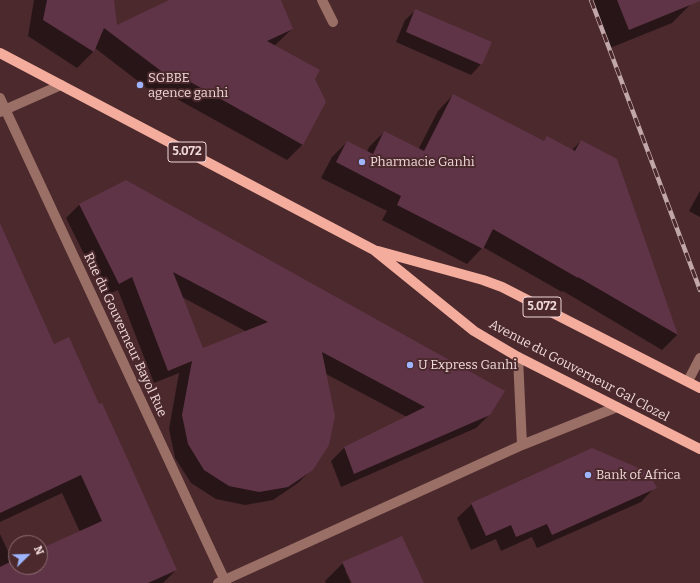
<!DOCTYPE html>
<style>
body{margin:0}
#map{position:relative;width:700px;height:583px;overflow:hidden;background:#4b292d;font-family:Bitter,serif}
canvas{display:block}
.north{position:absolute;left:8px;top:535px;width:40px;height:40px;box-sizing:border-box;background:#4b292d;border:1px solid #8d6f73;border-radius:50%;rotate:67deg;font-size:11px;font-weight:700;line-height:16px;text-align:center;color:#f0d9db}
.north::after{content:'';display:block;margin:auto;width:14px;height:18px;background:#9eb4fd;clip-path:polygon(50% 0,100% 100%,50% 72%,0 100%)}
</style>
<div id="map">
<canvas width="700" height="583"></canvas>
<div class="north">N</div>
</div>
<script>
const ctx = document.querySelector('canvas').getContext('2d');
ctx.lineJoin = 'round';
function fill(path, color) { ctx.fillStyle = color; ctx.fill(path, 'evenodd'); }
function trace(path, color, width, dash) { ctx.strokeStyle = color; ctx.lineWidth = width; ctx.lineCap = dash ? 'butt' : 'round'; ctx.setLineDash(dash || []); ctx.stroke(path); }
function drawText(font, color, halo, rows, align = 'center') {
  ctx.font = font + ' Bitter,serif'; ctx.lineWidth = 4; ctx.setLineDash([]); ctx.textBaseline = 'middle'; ctx.strokeStyle = halo; ctx.fillStyle = color; for (const [text, x, y, turn = 0] of rows) {
    ctx.save(); ctx.translate(x, y); ctx.rotate((+turn || 0) * Math.PI / 180); ctx.textAlign = isNaN(turn) ? turn : align; if (halo) ctx.strokeText(text, 0, 0); ctx.fillText(text, 0, 0); ctx.restore();
  }
}
const shadow = new Path2D(`
 M34,0H113L116,27L171,0H279L292,29L274,46L313,79L303,144L287,160L168,94L160,98L95,48L93,52L77,68L28,36Z
 M591,0H688L690,5L672,23L610,48Z
 M416,10L481,64L471,75L396,42L405,20Z
 M453,95L543,142L548,137L572,150L581,141L616,159L677,335L662,350L563,291L562,292L483,247L467,264L382,220L387,211L321,178L332,157L347,142L367,152L369,147L384,132L418,150L438,111Z
 M126,181L489,415L476,428L341,487L331,461L344,448L407,417L326,374L312,469L298,483L273,500L245,505L216,499L191,483L175,458L169,429L179,373L154,383L118,290L105,296L66,218L79,205ZM182,297L247,332L203,350Z
 M700,191V217L689,211Z
 M0,225L54,345L98,405L176,570L163,583H0V534L13,562L16,561V567H40V550L80,532L62,493L0,522Z
 M655,487L641,502L537,548L532,537L501,551L496,539L471,550L457,518L472,504Z
 M343,563L423,583H353L347,570H345L351,583H326L325,581Z`);
const building = new Path2D(`
 M47,0H114L117,25L169,0H281L293,29L267,41L320,70L315,79L326,102L303,145L185,79L177,83L104,28L94,52L43,20Z
 M617,0H700V1L629,30Z
 M415,9L492,42L482,65L406,32Z
 M453,94L544,141L547,136L575,151L581,140L617,159L678,335L578,277V278L493,229L483,249L397,205L401,196L336,162L347,141L373,154L384,131L424,151Z
 M126,180L505,391L490,415L354,474L344,447L425,407L322,352L335,416L329,445L313,470L288,487L259,492L229,486L204,470L188,444L182,415L192,361L168,371L132,277L119,284L79,204ZM173,272L268,322L203,348Z
 M0,223L54,344L69,337L99,404L102,403L128,460L177,570L148,583H0V567L16,559V567H40V549L102,521L81,475L0,513Z
 M592,448L648,472L657,488L552,535L547,524L516,537L511,525L486,536L471,503Z
 M402,536L424,583H352L342,562Z`);
const minor = new Path2D(`
 M322,0L333,22
 M0,98L226,583
 M0,112L61,85
 M518,357L522,445
 M688,381L700,358
 M218,583L522,445L617,407`);
const major = new Path2D(`
 M0,53L374,250L474,331L518,357L700,449
 M378,251L483,280L502,287L700,388`);
const rail = new Path2D(`
 M591,0L700,290`);
const markers = [
 [140,85,4,"#9eb4fd"],
 [362,162,4,"#9eb4fd"],
 [410,365,4,"#9eb4fd"],
 [588,475,4,"#9eb4fd"]
];
const shields = [
 [187,152,38],
 [542,307,38]
];
const shieldNames = [
 ["5.072",187,152],
 ["5.072",542,307]
];
const poiNames = [
 ["SGBBE",148,78],
 ["agence ganhi",148,93],
 ["Pharmacie Ganhi",370,162],
 ["U Express Ganhi",418,365],
 ["Bank of Africa",596,475]
];
const streetNames = [
 ["Rue du Gouverneur Bayol Rue",125,335,65],
 ["Avenue du Gouverneur Gal Clozel",579,371,28]
];
fill(shadow, '#0007');
fill(building, '#603447');
trace(minor, '#9a6f65', 10);
trace(major, '#f4ad9d', 10);
trace(rail, '#c1a7a9', 4.5);
trace(rail, '#4b292d', 3, [9]);
for (const [x, y, r, color] of markers) { const dot = new Path2D(); dot.arc(x, y, r, 0, 2 * Math.PI); ctx.fillStyle = color; ctx.fill(dot); trace(dot, '#4b292d', 1.5); }
for (const [x, y, w] of shields) { const box = new Path2D(); box.roundRect(x - w / 2, y - 10, w, 20, 3); ctx.fillStyle = '#4b292d'; ctx.fill(box); trace(box, '#f0d9db', 1); }
drawText('bold 12px', '#f0d9db', null, shieldNames);
drawText('13px', '#f0d9db', '#4b292d', poiNames, 'left');
drawText('13px', '#f0d9db', '#4b292d', streetNames);
</script>
